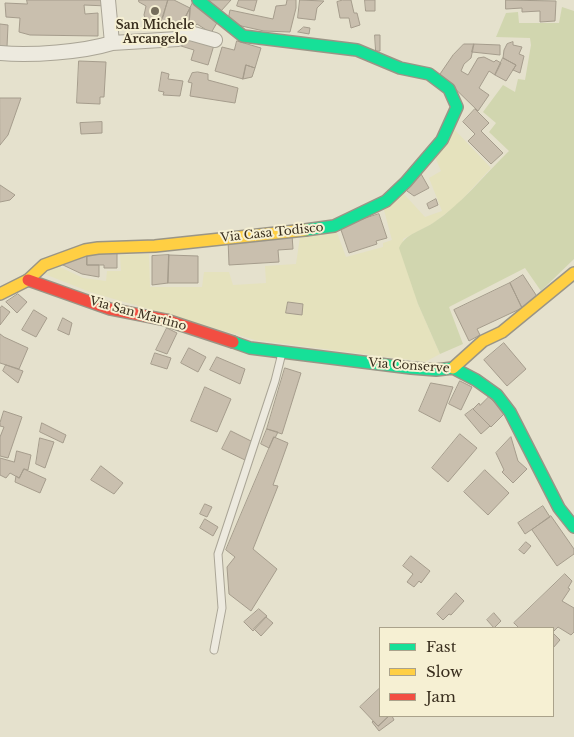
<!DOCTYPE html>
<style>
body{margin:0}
#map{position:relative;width:574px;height:737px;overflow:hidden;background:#e5e1cd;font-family:"Libre Baskerville",serif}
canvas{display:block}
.legend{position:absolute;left:379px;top:627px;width:175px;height:90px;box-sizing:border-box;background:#f6f0d3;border:1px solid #aaa28b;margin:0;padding:6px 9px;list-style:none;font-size:15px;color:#392e1e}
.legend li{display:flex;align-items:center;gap:10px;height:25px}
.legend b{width:25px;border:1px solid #aaa28b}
</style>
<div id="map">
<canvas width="574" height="737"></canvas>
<ul class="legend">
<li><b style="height:6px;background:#16e098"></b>Fast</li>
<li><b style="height:6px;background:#ffcf43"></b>Slow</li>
<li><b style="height:6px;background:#f24e42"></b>Jam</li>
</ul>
</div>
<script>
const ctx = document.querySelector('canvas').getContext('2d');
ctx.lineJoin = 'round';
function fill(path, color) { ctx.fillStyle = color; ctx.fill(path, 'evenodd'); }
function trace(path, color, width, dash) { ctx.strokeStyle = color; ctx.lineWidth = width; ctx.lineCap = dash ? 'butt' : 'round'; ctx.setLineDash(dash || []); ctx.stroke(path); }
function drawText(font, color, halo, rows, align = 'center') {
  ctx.font = font + ' "Libre Baskerville",serif'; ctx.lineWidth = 4; ctx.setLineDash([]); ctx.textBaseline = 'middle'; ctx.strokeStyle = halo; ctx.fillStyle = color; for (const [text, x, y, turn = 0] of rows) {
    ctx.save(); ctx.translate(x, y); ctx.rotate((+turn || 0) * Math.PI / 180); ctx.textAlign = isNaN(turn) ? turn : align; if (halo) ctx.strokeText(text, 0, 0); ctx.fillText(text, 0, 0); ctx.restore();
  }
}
const farmland = new Path2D(`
 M454,129L491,168L457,205L432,224L403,239L418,304L440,354L425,362L255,340L90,292L42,273L56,265L83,278L106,281L107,271H121L120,255L149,254L150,287H202L204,272H229L233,285L266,283L265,266L296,264L300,237L336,230L346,257L383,247V243L392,240L384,210L403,193L425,217L442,211L429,178L441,171L435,157Z`);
const green = new Path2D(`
 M562,7L574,11V259L541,291L525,268L449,307L463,344L440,354L418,304L399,248C405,234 421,231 433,223C462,204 484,175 509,151L489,132L496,123L483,112L503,85L515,92L518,79L525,80L531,45L530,38L496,37L506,13L518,12L519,23H559Z`);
const building = new Path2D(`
 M27,0H107V6L84,5L85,14L98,13V36L30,35L19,32L20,18L6,17L5,3L27,4Z
 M139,0H168L161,21L154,24L146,20L144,15L146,6L139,2Z
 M168,0H174L190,8L182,24L189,29L169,30L158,25L163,17Z
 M194,0L218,21L211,33L197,24L193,28L189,29L190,8Z
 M209,0H231L221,11Z
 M239,0H257L254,11L237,6Z
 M296,0V8L290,32L264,31L237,25L228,20L230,10L273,19L276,6L286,5L287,0Z
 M300,0L324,1L317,8L315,20L298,18Z
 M343,0H351L354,13H357L360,25L351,28L349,18H340L337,2Z
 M365,0H375V11H366Z
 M506,0L556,1L555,21L540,22V11L522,12V8L506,9Z
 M190,8L189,29L182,24Z
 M0,24L8,25L7,47L0,46Z
 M304,27L310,28L309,34L298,32Z
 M185,35L214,45L208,65L191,60L194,50L181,46Z
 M375,35H380V51H376Z
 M237,41L261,48L255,68L246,65L243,79L215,71L222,47L234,50Z
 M513,42V45L522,47L519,54L524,56L520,73L513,70L516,65L503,58L504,50L507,44Z
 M464,44H474L471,58L464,64L461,71L468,75L478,58L484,57L494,62L496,60L501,63L495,75L489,71L479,88L489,95L478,111L440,74L453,55Z
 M474,44L500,45V55L472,52Z
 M503,58L516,65L506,81L495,75Z
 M79,61L106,62L104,97H100V104L77,103Z
 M246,65L255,68L252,77L243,79Z
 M162,72L169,74L168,79L183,81L180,96L163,95L164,92L159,91Z
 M198,72L208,74V80L238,88L235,103L190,96L192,83L188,82L192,73Z
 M0,98H21L8,135L0,145Z
 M475,109L489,123L481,131L503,153L491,164L468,141L475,134L463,122Z
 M102,122V133L81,134L80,123Z
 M420,172L429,188L414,196L407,191Z
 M0,185L15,195L10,200L0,202Z
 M436,199L438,205L429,209L427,204Z
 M379,214L387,238L376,241L377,244L349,253L340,227Z
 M292,235L293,249L278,250L279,262L229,265L228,239Z
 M87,252V265H99V277L82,274L63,265Z
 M87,252H117V268H104V265H87Z
 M169,255L198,256V283H168Z
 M169,255L168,283L152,285V256Z
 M523,275L538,298L522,308L510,283Z
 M510,283L522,308L477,329L480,335L469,341L454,310Z
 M18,294L27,302L17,313L6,302Z
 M288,302L303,304L302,315L286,313Z
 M2,306L10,312L0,325V309Z
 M34,310L47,318L36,337L22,330Z
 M63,318L72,323L69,335L58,330Z
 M167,328L177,333L167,354L156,350Z
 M0,334L4,337L28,348L19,369L0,363Z
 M504,343L526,369L507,386L484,360Z
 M189,348L206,357L198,372L181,363Z
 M155,353L171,358L167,369L151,364Z
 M217,357L245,369L240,384L210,370Z
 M6,365L23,371L18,383L3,371Z
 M285,368L301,373L282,434L267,429Z
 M460,381L472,387L461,410L449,404Z
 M431,383L453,387L440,422L419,411Z
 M205,387L231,399L217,432L191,421Z
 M489,397L505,413L491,427L473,409L479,403L480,405Z
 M473,409L490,426L481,434L465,415Z
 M4,411L22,417L8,458L0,456V437L4,427L0,426V423Z
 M42,423L66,435L63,443L40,432Z
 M267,429L278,432L275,438L274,437L269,448L261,444Z
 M231,431L253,442L245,460L222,449Z
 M460,434L477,448L448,482L432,468Z
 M274,437L288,443L273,485L278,486L253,549L277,569L251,611L229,594L227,567L235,557L226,550Z
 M511,437L518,461L527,469L513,483L502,472L504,470L496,453Z
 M40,438L54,442L45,468L36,464Z
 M17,451L31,455L28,470L24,469L19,478L10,473L6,478L0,475V458L14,462Z
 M101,466L123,483L114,494L91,480Z
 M24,469L46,479L40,493L15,482L16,476L19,478Z
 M485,470L509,493L488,515L464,492Z
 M205,504L212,507L207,517L200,514Z
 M543,506L550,517L525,534L518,523Z
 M551,516L574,549V554L557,566L532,530Z
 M205,519L218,527L213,536L200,528Z
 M526,542L531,546L524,554L519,550Z
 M411,556L430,571L421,583L419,581L414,587L407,582L413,574L403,566Z
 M565,574L572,581L568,588L570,589L562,601L574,608V632L571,635L558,627L553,632V628H519L514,623Z
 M456,593L464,601L451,615L449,614L443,620L437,614Z
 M259,609L267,616L253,631L244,622Z
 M494,613L501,621L494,628L487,620Z
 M266,617L273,623L261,636L254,629Z
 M553,633L560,640L553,648Z
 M380,688V716H389L378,726L360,707Z
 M389,716H392L394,720L379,731L372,722L373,721L378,726Z`);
const lane = new Path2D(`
 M214,650L222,608L218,554L275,381L282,353`);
const street = new Path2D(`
 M112,43L178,39L181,35L190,33L215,40
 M0,53C31,56 83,52 112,43L108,0`);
const fast = new Path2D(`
 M198,0L243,36L357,50L400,68L429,74L449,89L457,107L442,140L406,182L386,201L334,226L305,230
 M233,342L250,348L411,368L436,370L453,368L476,380L497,395L510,412L559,508L574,527`);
const slow = new Path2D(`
 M0,294L28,280L44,265L85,250L98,248L155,246L305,230
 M453,368L483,341L502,332L574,273`);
const jam = new Path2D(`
 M28,280L110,309L166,320L233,342`);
const markers = [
 [155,11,5,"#756d5b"]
];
const poiNames = [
 ["San Michele",155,26],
 ["Arcangelo",155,40]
];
const streetNames = [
 ["Via Casa Todisco",272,233,-6],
 ["Via San Martino",138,314,15],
 ["Via Conserve",409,366,4]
];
fill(farmland, '#e5e2bd');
fill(green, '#d1d6af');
fill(building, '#c9bfae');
trace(building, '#a59c8c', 1);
trace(lane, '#aaa596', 9);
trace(street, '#aaa596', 16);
trace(fast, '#9a9586', 14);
trace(slow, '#9a9586', 14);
trace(jam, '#9a9586', 14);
trace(lane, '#edeadf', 7);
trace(street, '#edeadf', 14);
trace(fast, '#16e098', 11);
trace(slow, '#ffcf43', 11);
trace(jam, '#f24e42', 11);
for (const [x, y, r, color] of markers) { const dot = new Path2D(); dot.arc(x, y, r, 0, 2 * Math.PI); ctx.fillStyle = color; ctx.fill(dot); trace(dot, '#f6f0d3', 2); }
drawText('bold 12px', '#392e1e', '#f6f0d3', poiNames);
drawText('12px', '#392e1e', '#f6f0d3', streetNames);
</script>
